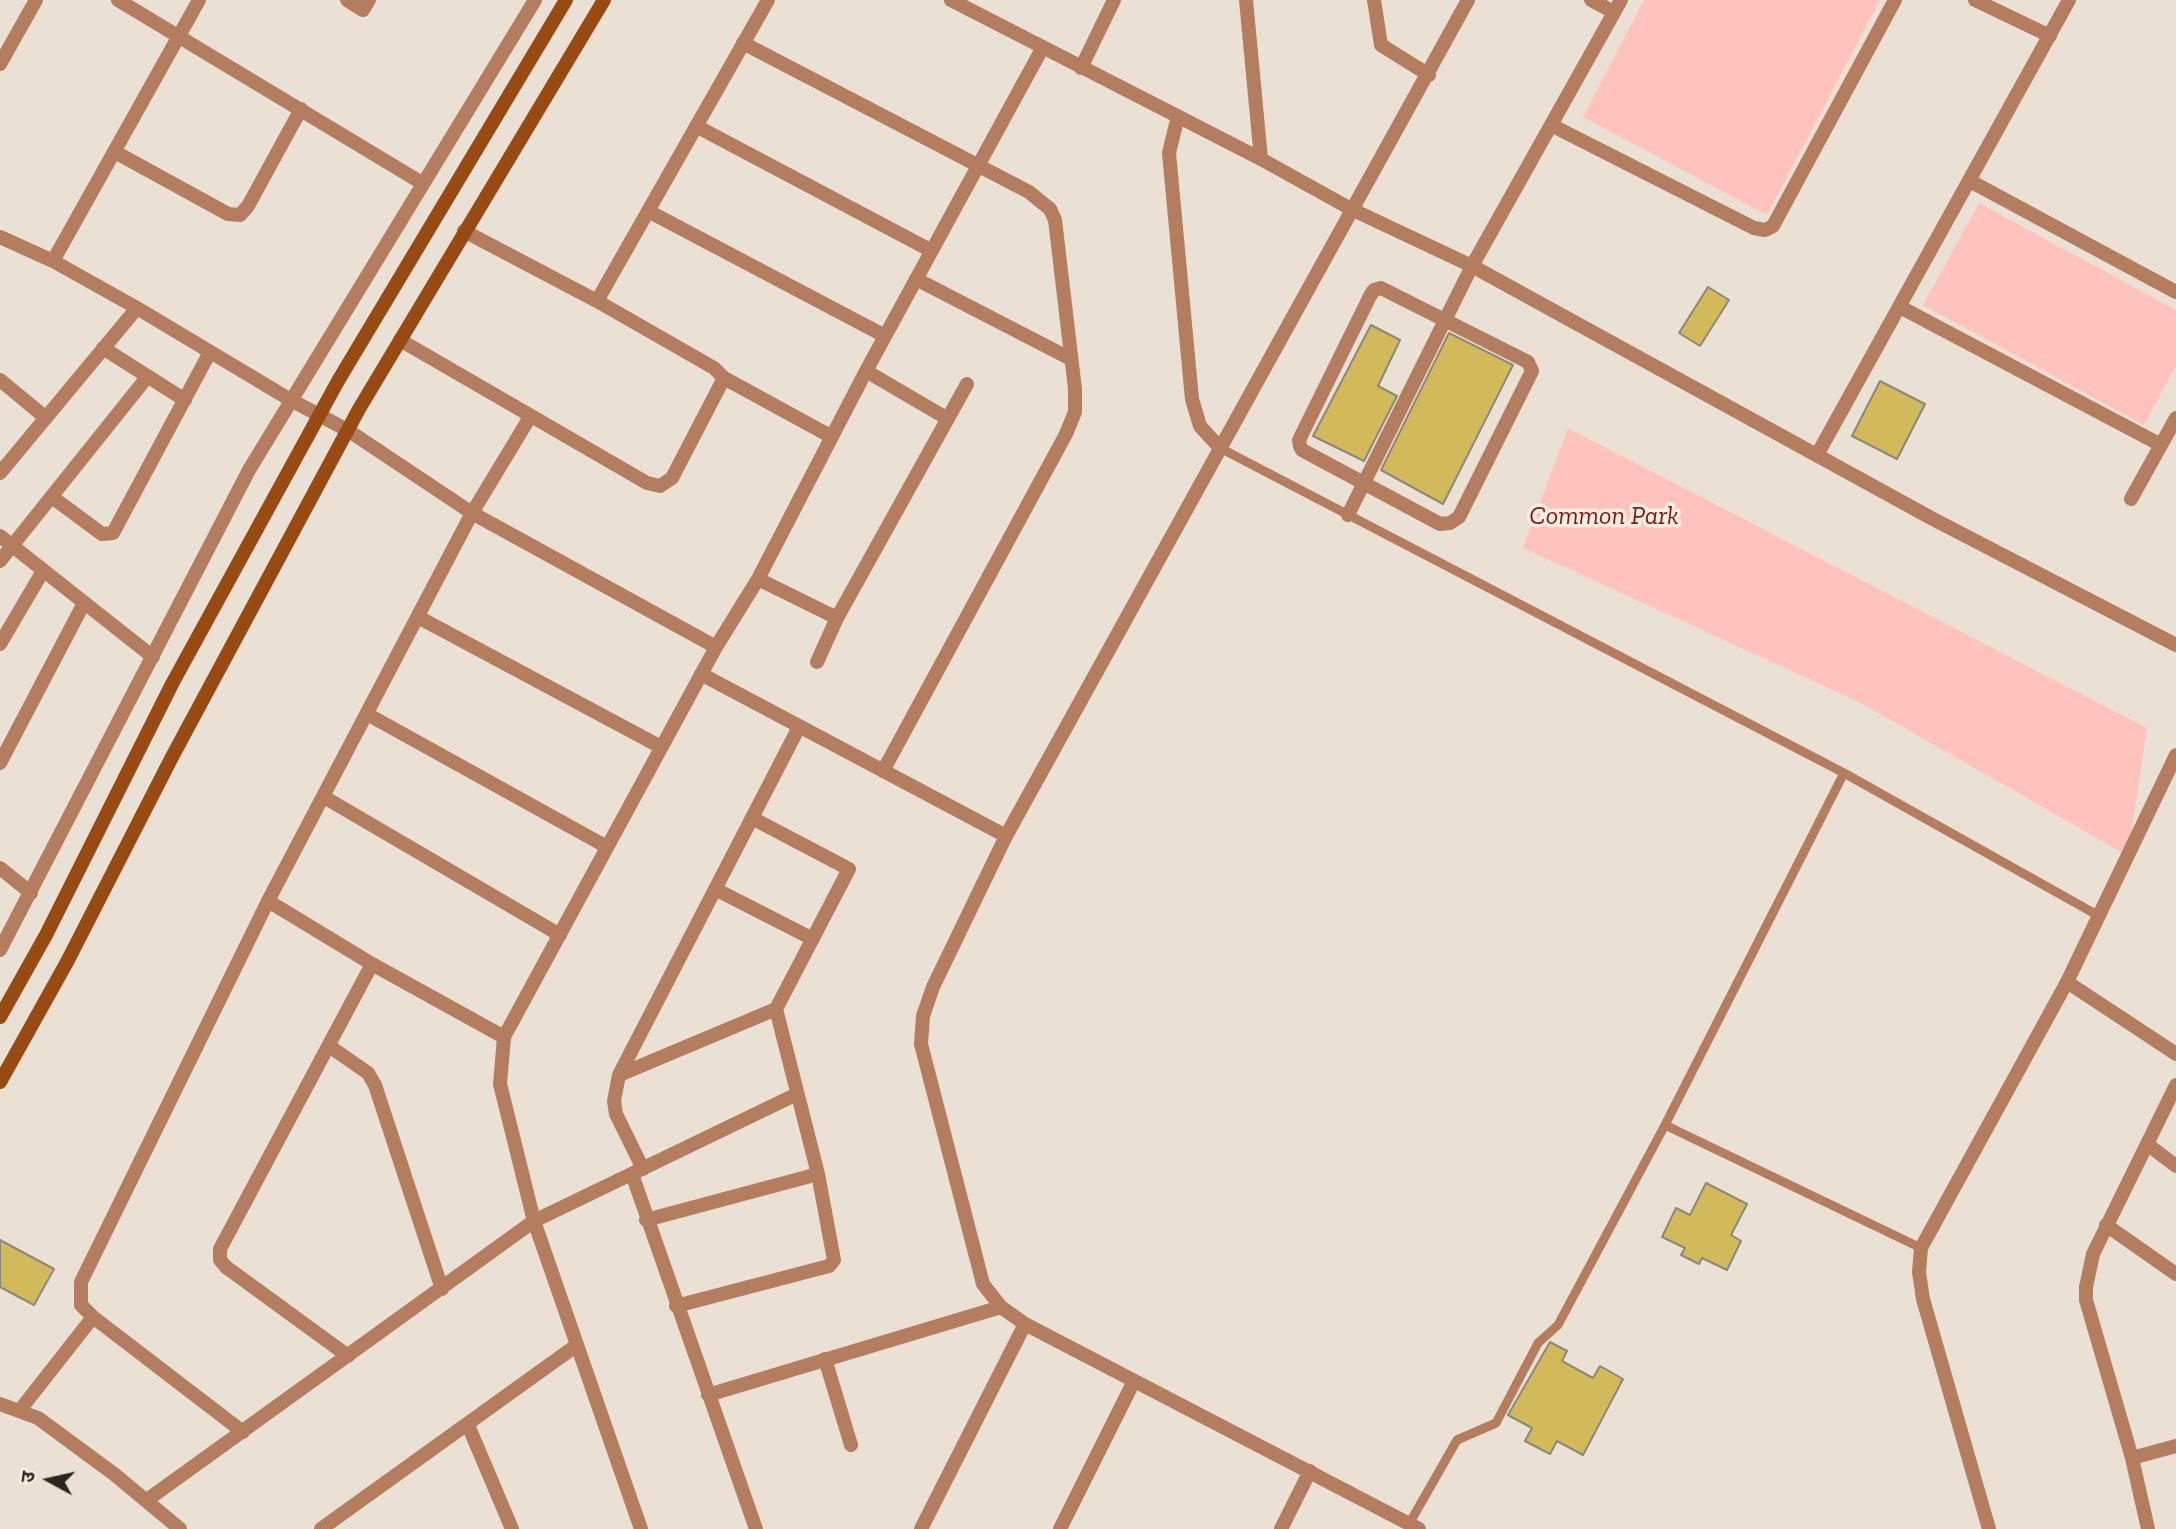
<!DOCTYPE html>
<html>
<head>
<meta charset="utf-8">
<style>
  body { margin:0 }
  #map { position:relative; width:2176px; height:1529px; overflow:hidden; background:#eae0d4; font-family:"Zilla Slab","Noto Sans Devanagari",serif }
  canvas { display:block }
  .north { position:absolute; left:14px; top:1445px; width:70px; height:70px; -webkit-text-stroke:5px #f7ede1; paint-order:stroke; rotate:278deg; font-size:19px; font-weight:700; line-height:28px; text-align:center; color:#2a2622 }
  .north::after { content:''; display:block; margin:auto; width:24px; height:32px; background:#2a2622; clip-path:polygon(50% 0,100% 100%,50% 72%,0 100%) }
</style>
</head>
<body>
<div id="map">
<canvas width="2176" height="1529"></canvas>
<div class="north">उ</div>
</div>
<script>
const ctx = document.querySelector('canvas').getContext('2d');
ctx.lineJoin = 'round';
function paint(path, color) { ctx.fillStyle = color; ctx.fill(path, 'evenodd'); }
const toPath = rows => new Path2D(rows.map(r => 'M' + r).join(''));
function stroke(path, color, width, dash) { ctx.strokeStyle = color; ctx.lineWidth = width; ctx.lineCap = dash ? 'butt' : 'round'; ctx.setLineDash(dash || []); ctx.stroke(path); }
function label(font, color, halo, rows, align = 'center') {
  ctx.font = font + ' "Zilla Slab",serif'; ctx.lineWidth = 7; ctx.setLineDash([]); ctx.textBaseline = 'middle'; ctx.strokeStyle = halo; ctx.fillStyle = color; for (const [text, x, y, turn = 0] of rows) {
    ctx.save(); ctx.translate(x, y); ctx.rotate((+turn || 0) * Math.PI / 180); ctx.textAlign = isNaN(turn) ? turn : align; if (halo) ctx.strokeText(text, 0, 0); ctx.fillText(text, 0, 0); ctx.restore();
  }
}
paint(toPath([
  [1644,0,1880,0,1767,215,1583,117],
  [1979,203,2176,310,2176,366,2144,425,1923,305],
  [1568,428,2147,728,2128,856,1859,702,1523,548]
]), '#ffc3bb');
const building = toPath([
  [1708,287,1729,300,1700,346,1679,333,1708,287],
  [1371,325,1400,340,1378,386,1397,396,1364,461,1313,436,1371,325],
  [1449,333,1513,365,1443,504,1381,470,1449,333],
  [1880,381,1925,404,1897,459,1852,436,1880,381],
  [1706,1183,1747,1204,1731,1235,1741,1241,1727,1270,1702,1258,1699,1264,1681,1255,1685,1248,1662,1237,1676,1208,1690,1215,1706,1183],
  [0,1240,54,1269,34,1305,0,1287,0,1240],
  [1550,1342,1567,1351,1562,1361,1593,1378,1600,1366,1623,1379,1583,1455,1557,1441,1550,1454,1525,1441,1532,1428,1508,1415,1550,1342]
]);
paint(building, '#d2ba5a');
stroke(building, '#8c897c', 2);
stroke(toPath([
  [1220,448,1844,773],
  [1921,1248,1665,1125,1844,773,2099,916],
  [1409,1524,1457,1440,1496,1423,1538,1343,1558,1325,1665,1125]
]), '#b47d5f', 9);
stroke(toPath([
  [118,0,422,183],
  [347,0,363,10,369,0],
  [951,0,1261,159,1351,209,1472,266,1933,519,2176,645],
  [1246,0,1261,159],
  [1374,0,1381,45,1429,75],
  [1591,0,1614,12],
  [1975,0,2050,36],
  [743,43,1029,192,1050,209,1055,220,1075,389,1075,412,1066,434,883,771],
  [0,64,36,0],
  [1081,68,1114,0],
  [1178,116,1169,153,1192,399,1200,426,1220,448],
  [1551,125,1754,228,1765,230,1773,226,1895,0],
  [696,126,932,251],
  [115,152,228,214,240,215,248,206,301,109],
  [1970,181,2176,292],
  [648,211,885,336],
  [464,231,597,301,714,368,724,378,832,437],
  [0,237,53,261,137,308,289,399,349,431,472,513,716,647],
  [53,261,199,0],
  [916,279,1071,359],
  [1381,288,1528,362,1532,371,1459,517,1450,523,1440,524,1302,450,1300,446,1299,440,1370,296,1374,290,1381,288],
  [597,301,768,0],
  [1900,307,2161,445],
  [400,340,647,483,660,486,672,478,724,378],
  [103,348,185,400],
  [866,371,948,419],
  [0,380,46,418],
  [1817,455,2069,0],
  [0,473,137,308],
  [52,497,102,534,113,533,210,352],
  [2131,499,2176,418],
  [1348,515,1472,266,1621,0],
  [0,536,153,657],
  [0,561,148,376],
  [758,579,837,618],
  [418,617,661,747],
  [0,644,43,571],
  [817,662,837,618,967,384],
  [701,674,1006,836],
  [367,714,607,847],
  [0,763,84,603],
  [324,797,560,935],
  [752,818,849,869,776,1009,619,1075,799,727],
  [0,868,31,893],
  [715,889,811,938],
  [268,901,372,964,504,1037],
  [0,950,249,470,535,0],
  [2067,982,2176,1054],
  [329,1046,368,1073,375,1085,442,1289],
  [619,1075,614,1101,616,1114,643,1169],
  [2147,1144,2176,1166],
  [632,1174,756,1529],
  [646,1220,818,1174],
  [2106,1225,2176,1274],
  [676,1306,829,1266,834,1260,818,1174,776,1009],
  [348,1356,226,1267,220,1260,220,1249,372,964],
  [825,1359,851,1445],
  [708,1395,1001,1307],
  [0,1404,38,1418,114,1474,180,1529],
  [20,1410,93,1317],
  [468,1425,512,1529],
  [243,1432,93,1317,81,1305,81,1282,268,901,472,513,530,417],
  [2132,1458,2086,1300,2086,1287,2093,1254,2176,1085],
  [147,1500,534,1221,797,1094],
  [321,1529,577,1345],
  [641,1529,534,1221,500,1084,504,1037,716,647,758,579,866,371,1043,47],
  [921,1529,1025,1324],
  [1060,1529,1134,1381],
  [1281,1529,1310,1471],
  [1419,1529,1025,1324,1001,1307,983,1284,921,1044,923,1016,933,987,1006,836,1468,0],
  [1989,1529,1923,1299,1919,1272,1921,1248,2067,982,2176,755],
  [2148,1529,2132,1458,2176,1446]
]), '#b47d5f', 14);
stroke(toPath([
  [0,1017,46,935,172,684,338,381,566,0],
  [0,1082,67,962,172,757,359,409,604,0]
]), '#984a13', 14);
label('italic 26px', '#871414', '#f7ede1', [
  ["Common Park",1604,517]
]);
</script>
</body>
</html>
